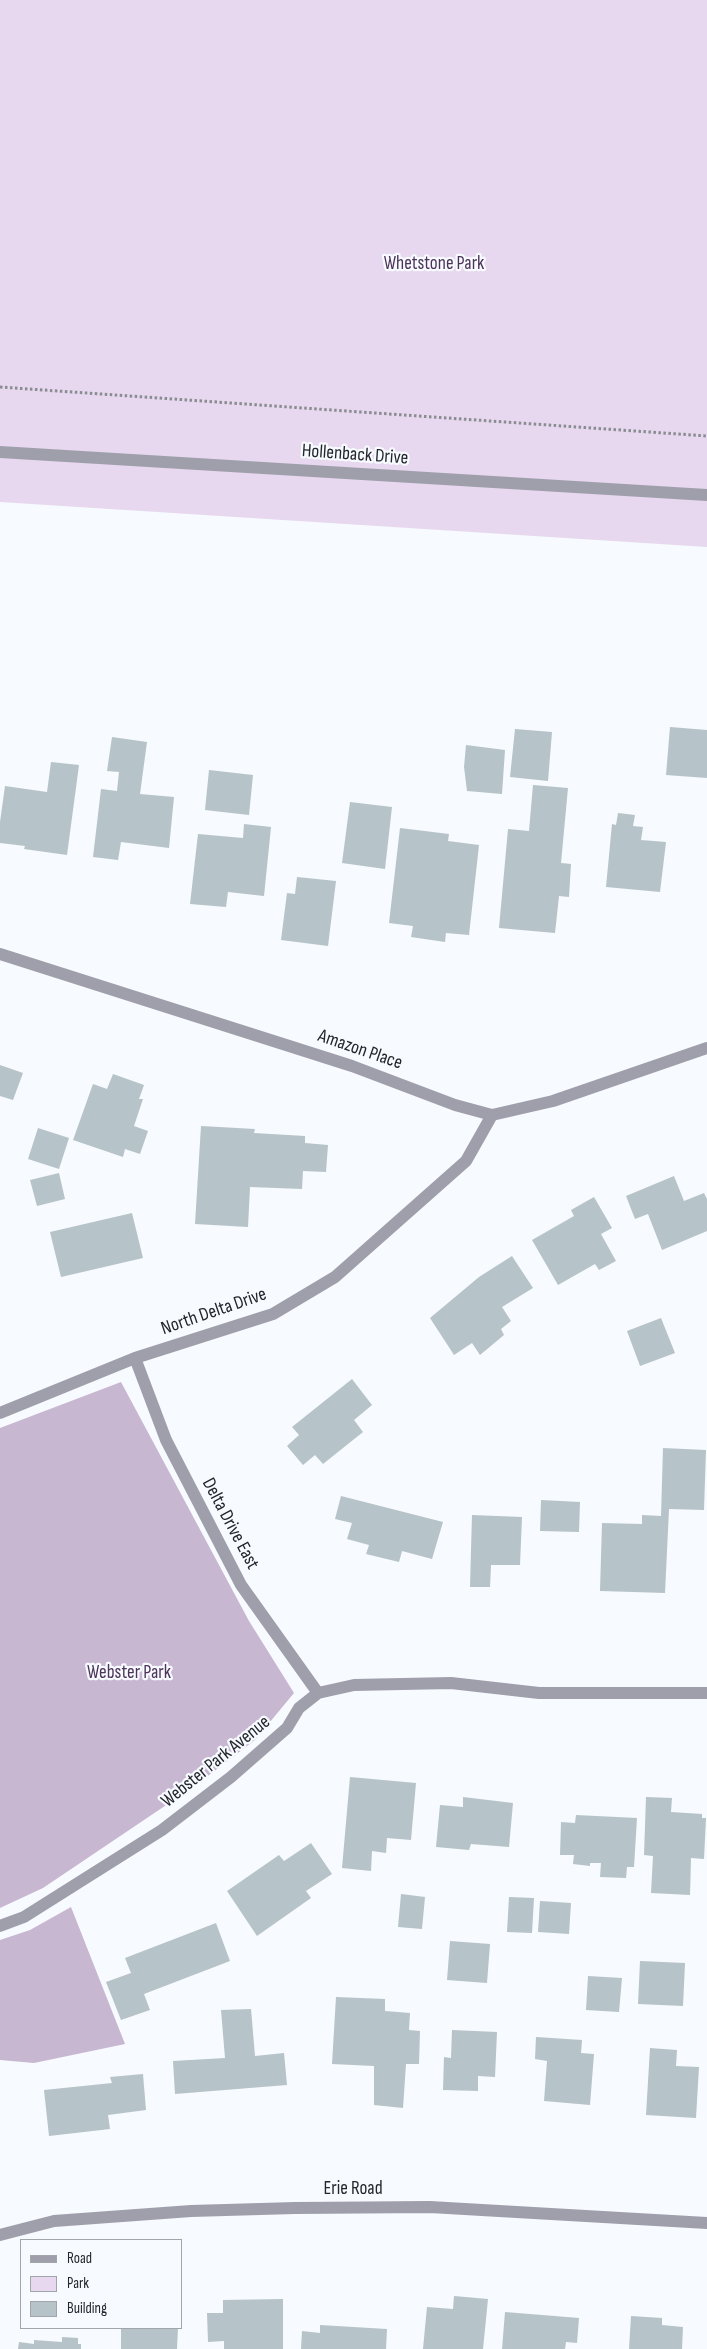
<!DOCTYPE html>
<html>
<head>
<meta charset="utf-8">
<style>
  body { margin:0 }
  #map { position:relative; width:707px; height:2349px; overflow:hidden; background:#f7fafe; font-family:"Sofia Sans Condensed",sans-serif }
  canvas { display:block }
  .legend { position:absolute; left:20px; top:2239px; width:162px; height:90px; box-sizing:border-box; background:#f7fafe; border:1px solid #a2a5a9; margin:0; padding:6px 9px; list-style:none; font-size:15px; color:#23262a }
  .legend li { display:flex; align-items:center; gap:10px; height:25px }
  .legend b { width:25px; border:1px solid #a2a5a9 }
</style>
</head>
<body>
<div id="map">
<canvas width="707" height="2349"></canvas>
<ul class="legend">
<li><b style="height:6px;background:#9f9fac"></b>Road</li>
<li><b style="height:14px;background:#e7d8ef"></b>Park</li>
<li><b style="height:14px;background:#b6c3c9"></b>Building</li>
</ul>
</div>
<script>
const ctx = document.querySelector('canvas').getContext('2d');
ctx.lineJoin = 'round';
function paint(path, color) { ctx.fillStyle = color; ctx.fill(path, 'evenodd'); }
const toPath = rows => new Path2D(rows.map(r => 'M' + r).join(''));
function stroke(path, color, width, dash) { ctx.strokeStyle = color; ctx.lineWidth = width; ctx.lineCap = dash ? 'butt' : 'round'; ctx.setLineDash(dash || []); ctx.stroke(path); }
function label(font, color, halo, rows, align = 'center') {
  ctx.font = font + ' "Sofia Sans Condensed",sans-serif'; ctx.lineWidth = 4.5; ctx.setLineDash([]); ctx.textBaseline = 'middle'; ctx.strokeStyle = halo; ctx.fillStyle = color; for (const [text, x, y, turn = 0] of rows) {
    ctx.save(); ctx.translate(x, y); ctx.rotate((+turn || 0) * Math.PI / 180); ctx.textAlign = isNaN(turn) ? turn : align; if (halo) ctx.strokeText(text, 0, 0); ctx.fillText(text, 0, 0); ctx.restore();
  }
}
paint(toPath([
  [0,0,707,0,707,547,0,502]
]), '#e7d8ef');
paint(toPath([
  [121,1382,249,1621,294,1693,255,1740,196,1785,43,1888,0,1908,0,1428],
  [71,1907,125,2044,34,2063,0,2060,0,1940,30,1930]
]), '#c8b7d1');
paint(toPath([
  [670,727,707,730,707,778,666,775],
  [515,729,552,732,548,781,510,777],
  [112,737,147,742,140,794,174,797,169,848,121,842,118,860,93,857,101,789,117,791,119,772,107,771],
  [466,745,505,750,502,794,467,791,464,767],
  [51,762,79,765,67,855,24,849,25,846,0,843,0,822,5,786,47,792],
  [209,770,253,775,249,815,205,810],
  [533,785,568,788,561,863,571,864,569,897,559,896,555,933,499,928,508,829,529,831],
  [350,802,392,807,385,869,342,863],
  [618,813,635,815,633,826,643,827,641,840,666,842,660,892,606,887,612,824,616,825],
  [244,824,271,827,264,896,228,892,226,907,190,904,198,834,243,838],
  [400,828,449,834,448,841,479,845,469,935,446,933,445,942,411,937,413,926,389,923],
  [297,877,336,881,328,946,281,940,287,893,295,894],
  [0,1065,23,1073,13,1100,0,1096],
  [113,1074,144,1085,139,1099,143,1099,134,1126,148,1131,140,1154,125,1149,123,1157,73,1140,93,1084,107,1089],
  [201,1126,255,1129,254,1133,305,1136,305,1143,328,1145,326,1172,303,1171,302,1189,250,1187,248,1227,195,1224],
  [38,1128,69,1138,59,1169,28,1159],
  [59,1173,65,1199,37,1206,30,1180],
  [674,1176,684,1201,704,1193,707,1199,707,1231,662,1250,648,1214,635,1219,626,1196],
  [594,1197,612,1228,601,1234,616,1261,599,1270,595,1264,558,1285,532,1240,574,1216,571,1210],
  [132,1213,143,1258,61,1277,50,1232],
  [512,1256,533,1288,502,1307,511,1321,501,1329,504,1335,480,1355,472,1343,454,1355,430,1318,479,1277],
  [661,1318,675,1353,640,1366,627,1331],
  [352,1379,372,1405,354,1420,363,1432,323,1464,315,1455,303,1465,287,1446,299,1435,292,1427],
  [663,1448,706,1450,704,1510,669,1509,665,1593,600,1591,602,1523,642,1524,642,1515,661,1516],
  [341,1496,443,1522,432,1559,402,1551,399,1562,366,1554,369,1545,347,1539,352,1523,335,1519],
  [541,1500,580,1502,579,1532,540,1531],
  [472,1515,522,1517,520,1565,491,1565,490,1587,470,1587],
  [350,1777,416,1783,411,1840,387,1838,386,1853,372,1851,371,1871,342,1868],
  [463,1797,513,1803,509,1847,471,1844,469,1850,436,1847,440,1805,463,1807],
  [646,1797,672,1798,671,1812,702,1814,702,1818,706,1818,704,1859,691,1858,690,1895,651,1893,653,1856,644,1855],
  [576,1815,637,1818,634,1867,627,1867,626,1878,600,1877,601,1863,590,1863,590,1866,573,1864,574,1855,560,1855,561,1822,575,1823],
  [311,1843,332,1874,306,1891,311,1898,257,1936,227,1891,279,1855,284,1861],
  [401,1894,425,1897,422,1929,398,1927],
  [509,1897,534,1898,532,1933,507,1932],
  [540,1901,571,1903,569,1934,538,1932],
  [216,1923,230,1961,144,1994,150,2010,121,2020,106,1982,131,1973,125,1958],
  [450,1941,490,1944,487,1983,447,1980],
  [640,1961,685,1963,683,2006,638,2004],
  [588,1976,622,1978,619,2012,586,2010],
  [336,1997,385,1999,385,2011,410,2013,409,2030,420,2031,419,2064,406,2064,403,2108,374,2105,374,2066,332,2064],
  [251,2009,255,2056,284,2053,287,2085,175,2094,173,2061,225,2058,221,2010],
  [452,2030,497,2032,495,2077,478,2076,478,2091,443,2090,444,2057,451,2058],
  [536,2037,582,2040,581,2053,594,2054,590,2105,544,2101,547,2061,535,2059],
  [650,2048,677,2050,676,2066,699,2067,696,2118,646,2115],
  [143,2074,146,2110,108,2115,110,2129,49,2136,44,2090,112,2083,110,2077],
  [454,2296,488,2299,483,2349,423,2349,427,2307,453,2309],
  [283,2299,283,2349,224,2349,224,2341,208,2342,207,2313,223,2313,223,2300],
  [505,2312,579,2318,577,2343,566,2342,565,2349,502,2349],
  [631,2316,662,2318,662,2325,683,2327,682,2349,629,2349],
  [320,2325,387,2329,386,2349,301,2349,302,2331,320,2333],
  [121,2328,178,2328,177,2349,121,2349],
  [62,2337,78,2338,78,2344,81,2344,81,2349,18,2349,19,2342,34,2344,34,2340,62,2342]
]), '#b6c3c9');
stroke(toPath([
  [0,387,707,436]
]), '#898c90', 3, [2.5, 2.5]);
stroke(toPath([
  [0,452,707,495],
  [0,954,352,1066,455,1105,492,1115,553,1101,707,1048],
  [135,1358,166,1440,241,1585,318,1693],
  [0,1413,135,1358,273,1314,335,1277,466,1161,492,1115],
  [0,1926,24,1917,162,1830,231,1777,287,1728,299,1708,318,1693,354,1685,451,1683,539,1693,707,1693],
  [0,2235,54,2221,191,2211,295,2208,430,2207,707,2223]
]), '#9f9fac', 12);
label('19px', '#4c3358', '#f7fafe', [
  ["Whetstone Park",434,264],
  ["Webster Park",129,1673]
]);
label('19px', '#23262a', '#f7fafe', [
  ["Hollenback Drive",355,455,4],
  ["Amazon Place",360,1050,19],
  ["North Delta Drive",214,1312,-19],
  ["Delta Drive East",230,1524,62],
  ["Webster Park Avenue",216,1762,-39],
  ["Erie Road",353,2189]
]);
</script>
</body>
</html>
